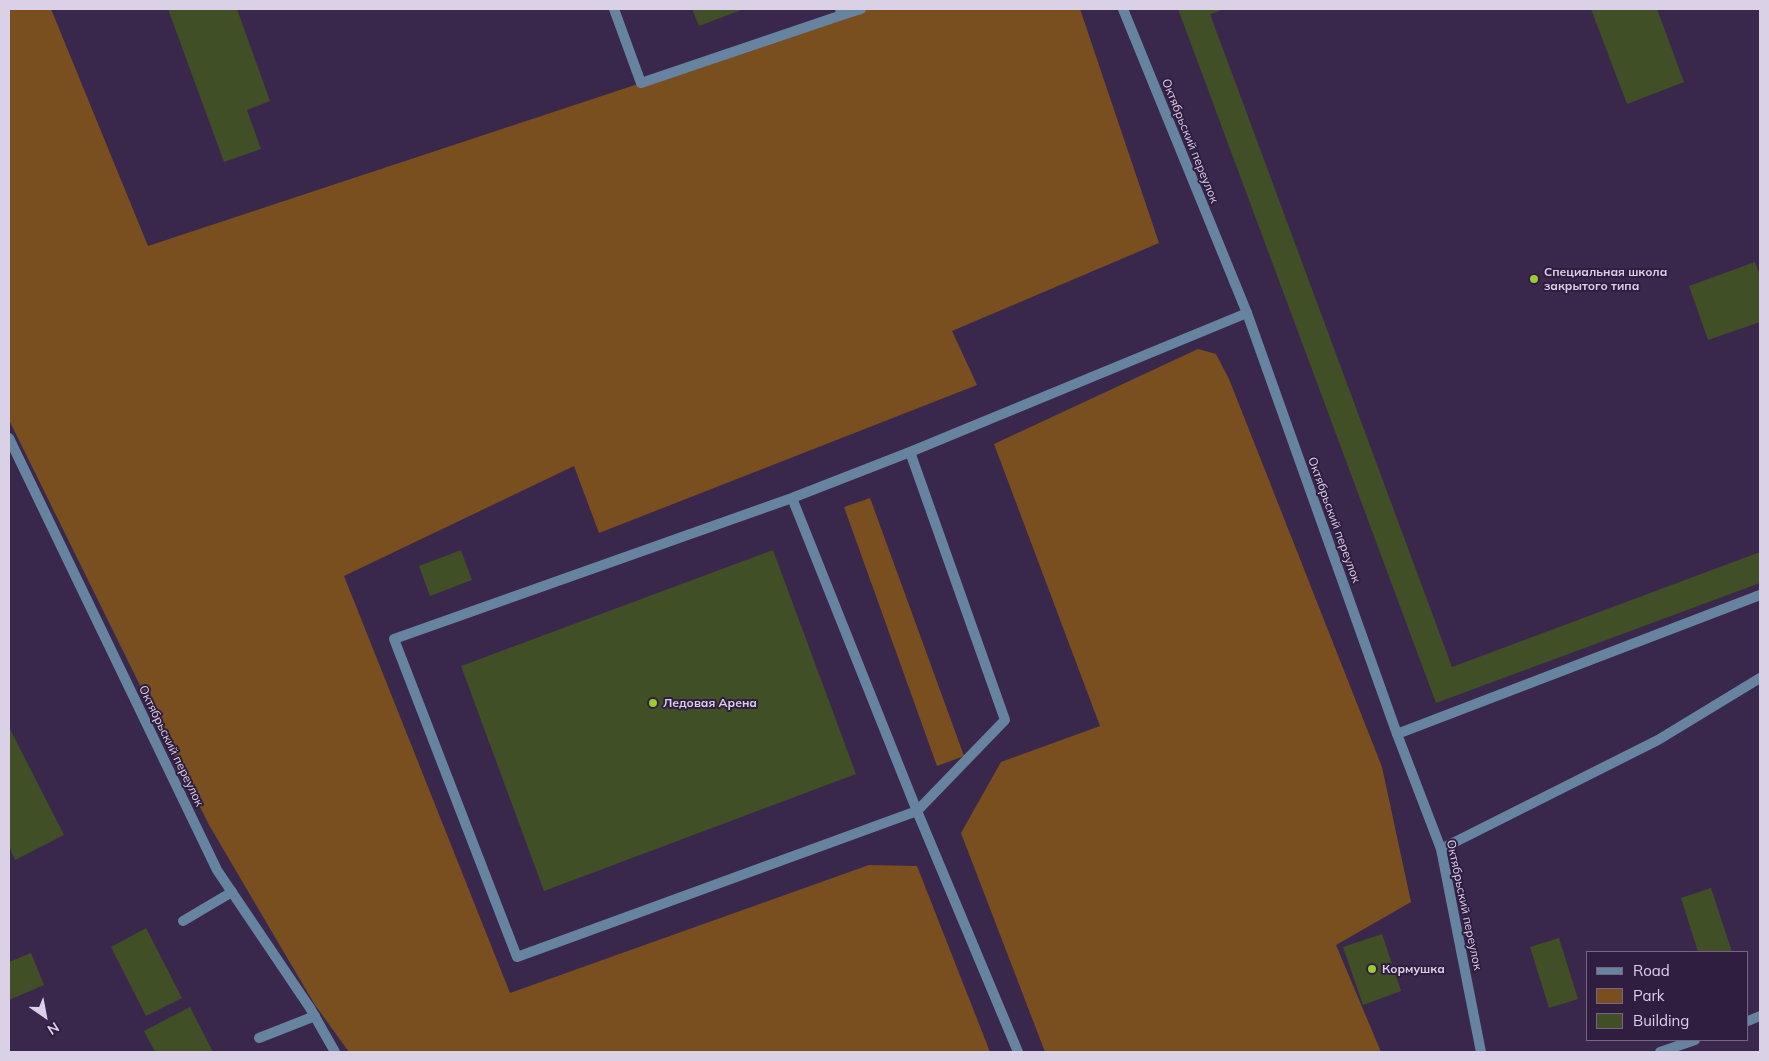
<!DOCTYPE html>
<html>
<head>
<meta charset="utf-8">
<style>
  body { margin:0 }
  #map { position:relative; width:1769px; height:1061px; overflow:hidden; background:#3a284c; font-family:Mulish,sans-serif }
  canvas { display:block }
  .frame { position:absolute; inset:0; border:10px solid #dbd1e7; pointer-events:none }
  .legend { position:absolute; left:1586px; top:951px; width:162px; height:90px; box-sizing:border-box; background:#301e41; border:1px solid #746683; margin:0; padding:6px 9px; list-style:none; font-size:15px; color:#dbd1e7 }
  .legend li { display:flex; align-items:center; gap:10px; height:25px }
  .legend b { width:25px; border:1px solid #746683 }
  .north { position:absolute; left:20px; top:991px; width:50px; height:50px; -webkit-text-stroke:4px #301e41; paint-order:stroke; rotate:147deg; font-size:14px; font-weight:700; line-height:20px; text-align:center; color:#dbd1e7 }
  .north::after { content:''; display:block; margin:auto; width:18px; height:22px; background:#dbd1e7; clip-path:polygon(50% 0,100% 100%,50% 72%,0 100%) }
</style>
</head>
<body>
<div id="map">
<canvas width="1769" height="1061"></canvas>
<div class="frame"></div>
<ul class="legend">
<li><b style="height:6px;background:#6684a0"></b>Road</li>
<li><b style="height:14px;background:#794f1f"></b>Park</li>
<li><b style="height:14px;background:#404f26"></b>Building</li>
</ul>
<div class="north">N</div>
</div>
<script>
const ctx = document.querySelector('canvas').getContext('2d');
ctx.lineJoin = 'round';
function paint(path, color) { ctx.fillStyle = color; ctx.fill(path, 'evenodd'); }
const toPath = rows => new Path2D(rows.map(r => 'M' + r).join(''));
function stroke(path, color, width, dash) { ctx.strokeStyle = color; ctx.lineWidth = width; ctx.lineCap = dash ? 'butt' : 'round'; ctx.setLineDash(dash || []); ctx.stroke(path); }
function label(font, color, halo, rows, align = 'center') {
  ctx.font = font + ' Mulish,sans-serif'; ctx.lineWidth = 4; ctx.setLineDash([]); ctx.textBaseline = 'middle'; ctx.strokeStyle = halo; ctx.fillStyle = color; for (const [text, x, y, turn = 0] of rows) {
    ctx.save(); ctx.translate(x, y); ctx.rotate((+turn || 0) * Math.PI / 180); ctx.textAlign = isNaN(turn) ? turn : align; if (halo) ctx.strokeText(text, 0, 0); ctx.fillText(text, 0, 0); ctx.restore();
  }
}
paint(toPath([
  [9,9,51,9,148,246,865,9,1080,9,1159,243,952,331,977,385,599,533,574,466,344,576,510,993,869,865,917,866,990,1052,349,1052,315,1005,209,825,9,420],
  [1198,349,1216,354,1229,379,1382,767,1411,902,1336,945,1381,1052,1045,1052,961,833,1001,762,1100,726,994,444],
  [870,498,964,756,937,766,844,507]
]), '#794f1f');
paint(toPath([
  [168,9,237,9,270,101,247,110,261,149,224,162],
  [692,9,744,9,699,26],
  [1178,9,1225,9,1210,14,1452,667,1760,552,1760,583,1436,703],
  [1591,9,1657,9,1684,82,1627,104],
  [1755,262,1760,276,1760,322,1708,340,1689,286],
  [461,550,472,580,430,596,419,566],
  [773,550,856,774,544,891,461,666],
  [9,727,64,835,15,860,9,846],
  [1711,888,1732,952,1698,952,1681,898],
  [146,928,182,998,146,1016,111,947],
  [1382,934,1401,991,1363,1005,1343,947],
  [1559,938,1578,999,1549,1008,1530,947],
  [31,953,44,985,9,1000,9,962],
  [190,1007,213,1052,155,1052,144,1031]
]), '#404f26');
stroke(toPath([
  [614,9,641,83,842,15],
  [840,9,842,15,861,9],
  [792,498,394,639,517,957,917,811,1005,720,910,452],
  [1397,734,1760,595],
  [1441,849,1658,740,1760,678],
  [183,921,232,892],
  [259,1038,315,1016],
  [1018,1052,917,811,792,498,910,452,1247,313]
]), '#6684a0', 10);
stroke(toPath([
  [9,438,217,870,310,1008,335,1052]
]), '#6684a0', 10);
stroke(toPath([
  [1123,9,1247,313,1397,734,1441,849,1481,1052],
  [1748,1021,1760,1016],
  [1660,1052,1695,1040]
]), '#6684a0', 10);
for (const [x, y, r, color] of [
  [1534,279,5,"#9acb34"],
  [653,703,5,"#9acb34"],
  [1372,969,5,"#9acb34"]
]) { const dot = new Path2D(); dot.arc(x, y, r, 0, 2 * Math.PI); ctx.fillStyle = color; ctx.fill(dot); stroke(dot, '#301e41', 2); }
label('12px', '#dbd1e7', '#301e41', [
  ["Октябрьский переулок",1190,141,68],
  ["Октябрьский переулок",1334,520,70],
  ["Октябрьский переулок",171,746,64],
  ["Октябрьский переулок",1464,905,78]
]);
label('bold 12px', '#dbd1e7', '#301e41', [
  ["Специальная школа",1544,272],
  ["закрытого типа",1544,286],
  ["Ледовая Арена",663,703],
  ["Кормушка",1382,969]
], 'left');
</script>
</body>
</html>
